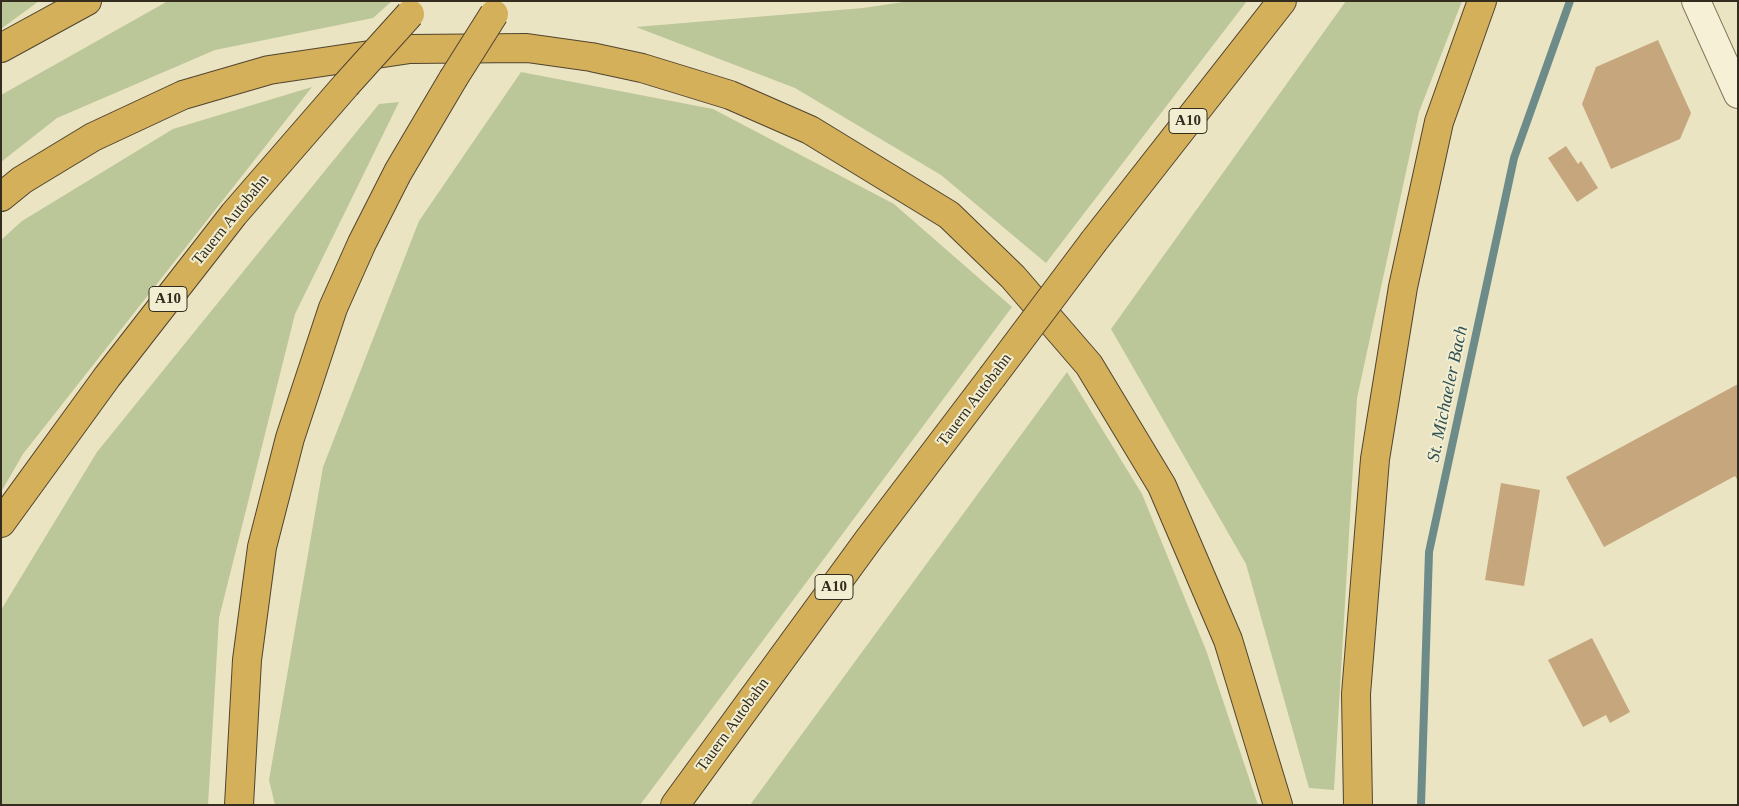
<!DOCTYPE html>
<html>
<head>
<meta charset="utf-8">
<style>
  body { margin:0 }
  #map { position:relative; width:1739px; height:806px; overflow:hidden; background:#eae4c3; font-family:Georgia,serif }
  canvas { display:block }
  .frame { position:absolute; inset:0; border:2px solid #342c1e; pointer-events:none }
</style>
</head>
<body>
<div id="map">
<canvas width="1739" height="806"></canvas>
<div class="frame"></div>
</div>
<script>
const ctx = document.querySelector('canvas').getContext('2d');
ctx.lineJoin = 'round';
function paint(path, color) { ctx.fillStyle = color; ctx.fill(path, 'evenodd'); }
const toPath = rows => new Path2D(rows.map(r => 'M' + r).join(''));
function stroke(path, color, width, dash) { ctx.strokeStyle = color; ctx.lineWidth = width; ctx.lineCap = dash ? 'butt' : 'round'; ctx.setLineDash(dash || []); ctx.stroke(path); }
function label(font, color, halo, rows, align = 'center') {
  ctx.font = font + ' Georgia,serif'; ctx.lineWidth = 4; ctx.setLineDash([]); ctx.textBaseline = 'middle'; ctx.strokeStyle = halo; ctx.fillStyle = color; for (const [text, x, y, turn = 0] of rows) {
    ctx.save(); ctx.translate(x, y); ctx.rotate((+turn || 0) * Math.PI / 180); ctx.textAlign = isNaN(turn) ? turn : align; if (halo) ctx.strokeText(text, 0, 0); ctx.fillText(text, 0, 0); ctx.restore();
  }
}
paint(toPath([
  [1,1,39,1,1,29],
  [168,1,392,1,373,18,215,50,57,118,1,162,1,95],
  [910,1,1247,1,1046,263,941,175,795,88,636,27,863,8],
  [1346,1,1462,1,1419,112,1357,398,1334,790,1309,788,1246,564,1111,329],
  [521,72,713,109,894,204,1012,307,640,805,275,805,269,780,323,467,419,221],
  [312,87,23,454,1,492,1,240,22,221,173,129],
  [399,102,295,314,219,618,208,805,1,805,1,610,97,452,379,104],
  [1067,372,1142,494,1206,650,1258,805,750,805]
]), '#bbc798');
stroke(toPath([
  [1421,805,1429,552,1514,158,1570,1]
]), '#6d8b88', 8);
paint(toPath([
  [1658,40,1691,113,1680,139,1611,169,1582,104,1596,67],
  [1566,146,1578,164,1581,161,1598,188,1577,202,1548,158],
  [1738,384,1738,481,1735,476,1604,547,1566,477],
  [1501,483,1540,490,1524,586,1485,580],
  [1592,638,1630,712,1610,723,1606,715,1583,727,1548,660]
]), '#c6a67c');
const minor = toPath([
  [1696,1,1738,94]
]);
const highway = toPath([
  [1,48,87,1],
  [1,197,22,180,93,137,183,95,269,70,410,49,527,48,591,57,642,68,730,95,810,130,949,215,1013,277,1089,365,1162,486,1228,640,1278,805],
  [1094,241,1282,1],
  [1,523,107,377,234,214,346,85],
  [239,805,247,660,262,547,290,438,333,308,362,243,398,172,453,79],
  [675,805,869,539,992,377],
  [1358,805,1356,694,1375,459,1403,287,1439,122,1482,1]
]);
stroke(minor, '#83765b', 30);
stroke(highway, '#51442f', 30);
stroke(minor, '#f6f1d6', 28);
stroke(highway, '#d4b05a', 28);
const highwayBridge = toPath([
  [453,79,494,14],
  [346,85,410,14],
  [992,377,1094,241]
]);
stroke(highwayBridge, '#51442f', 30, []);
stroke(highwayBridge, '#d4b05a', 28);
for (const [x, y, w] of [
  [1188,121,38],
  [168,299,38],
  [834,587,38]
]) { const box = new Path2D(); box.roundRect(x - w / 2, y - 12.5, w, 25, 4); ctx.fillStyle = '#f2eed2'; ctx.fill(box); stroke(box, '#342c1e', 1); }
label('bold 15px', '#342c1e', null, [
  ["A10",1188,121],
  ["A10",168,299],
  ["A10",834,587]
]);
label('16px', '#342c1e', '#f2eed2', [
  ["Tauern Autobahn",231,220,-51],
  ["Tauern Autobahn",975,400,-53],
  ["Tauern Autobahn",733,725,-54]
]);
label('italic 18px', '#2f5053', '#f2eed2', [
  ["St. Michaeler Bach",1448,394,-78]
]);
</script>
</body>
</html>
